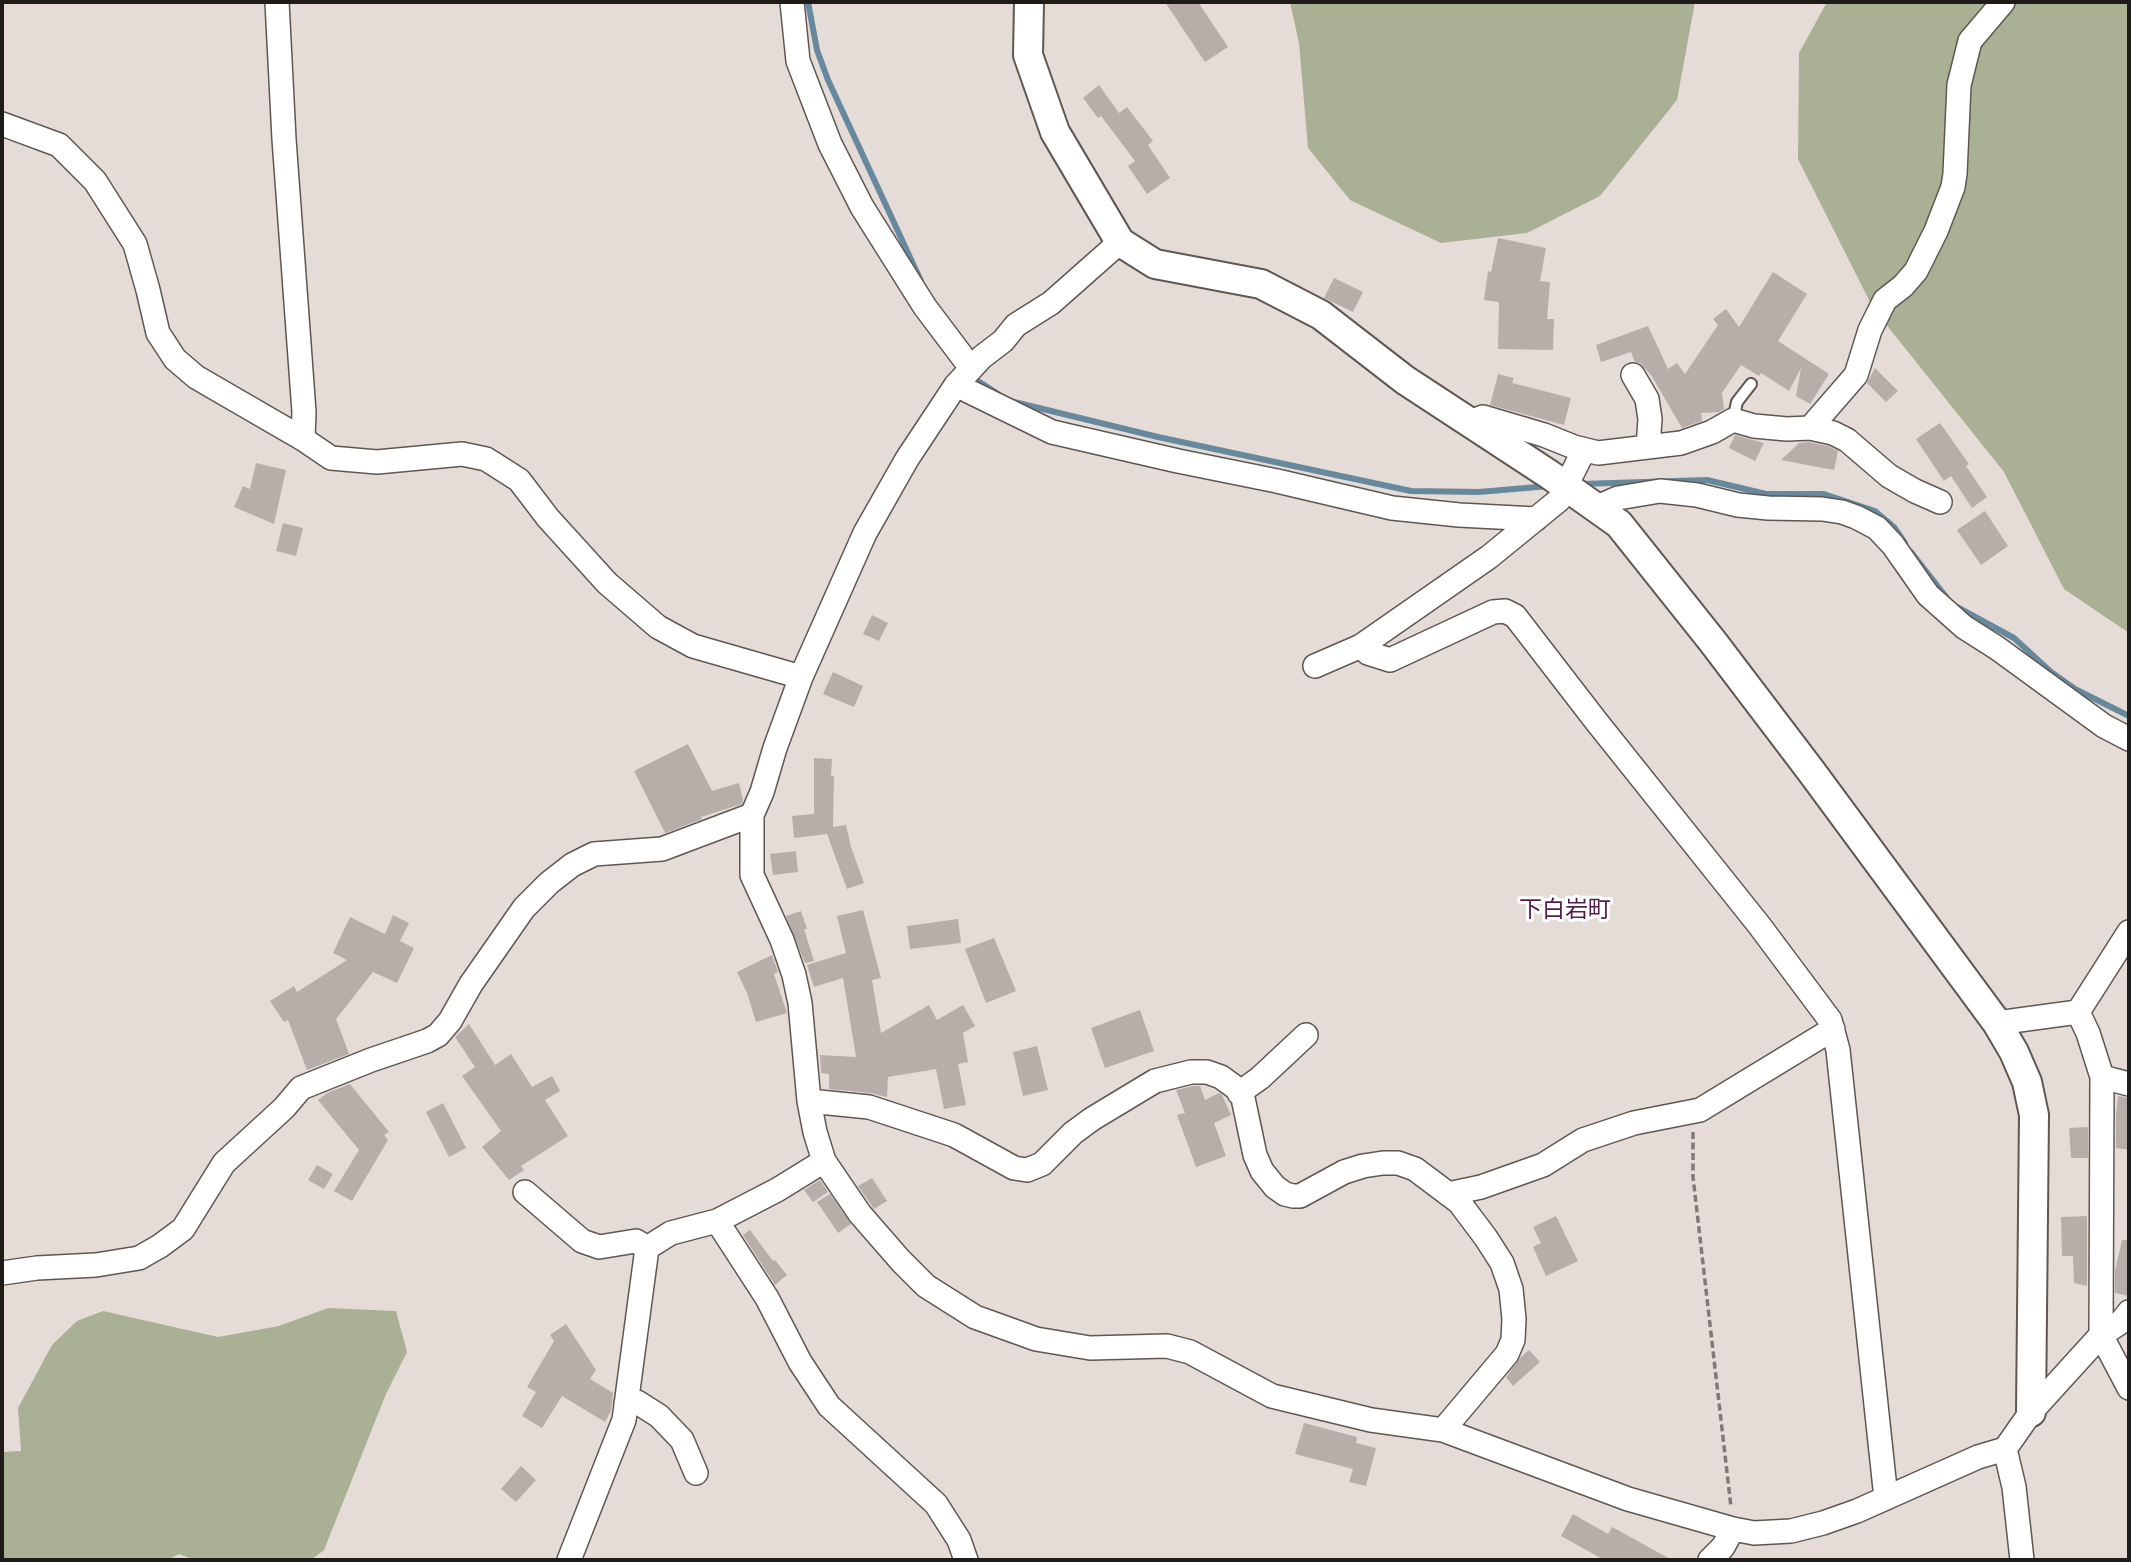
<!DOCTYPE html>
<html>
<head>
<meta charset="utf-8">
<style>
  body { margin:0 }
  #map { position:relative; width:2131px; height:1562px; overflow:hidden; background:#e6dcd7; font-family:"Varela Round",sans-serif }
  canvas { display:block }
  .frame { position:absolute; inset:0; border:4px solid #1e1b19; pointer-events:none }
</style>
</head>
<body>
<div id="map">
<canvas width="2131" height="1562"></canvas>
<div class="frame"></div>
</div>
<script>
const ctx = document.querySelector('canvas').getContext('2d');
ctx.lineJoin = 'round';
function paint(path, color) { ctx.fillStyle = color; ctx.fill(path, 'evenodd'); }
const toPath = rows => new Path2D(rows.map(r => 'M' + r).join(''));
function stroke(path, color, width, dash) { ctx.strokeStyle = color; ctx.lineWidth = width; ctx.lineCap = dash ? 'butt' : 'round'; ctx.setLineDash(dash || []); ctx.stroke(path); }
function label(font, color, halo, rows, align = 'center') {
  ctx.font = font + ' "Varela Round","Noto Sans JP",sans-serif'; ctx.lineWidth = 6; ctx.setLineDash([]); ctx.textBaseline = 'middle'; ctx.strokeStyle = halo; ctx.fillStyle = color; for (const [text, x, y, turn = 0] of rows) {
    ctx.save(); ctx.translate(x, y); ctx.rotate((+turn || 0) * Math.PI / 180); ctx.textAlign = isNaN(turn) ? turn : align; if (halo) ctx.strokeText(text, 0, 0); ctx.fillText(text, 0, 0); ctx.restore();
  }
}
paint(toPath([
  [1290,2,1695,2,1677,100,1600,196,1527,233,1441,243,1350,200,1308,148,1299,43],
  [1827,2,2129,2,2129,633,2064,589,2004,472,1873,308,1798,159,1799,53],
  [328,1308,396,1311,407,1352,386,1394,324,1550,311,1560,195,1560,179,1554,168,1560,2,1560,2,1452,21,1451,18,1408,52,1345,77,1321,103,1311,218,1337,279,1326]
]), '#aab093');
stroke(toPath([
  [808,2,817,50,828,80,921,281],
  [972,377,998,394],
  [1010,401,1158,437,1411,491,1479,492,1549,486],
  [1581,484,1707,480,1766,494,1824,494,1875,511,1894,527,1905,543],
  [1911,552,1947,598],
  [1955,606,2014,638,2051,672,2075,689,2129,716]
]), '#67899e', 6);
paint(toPath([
  [1165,2,1198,2,1228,47,1205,62],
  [1099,85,1119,113,1127,107,1153,141,1148,145,1170,178,1147,194,1128,166,1135,161,1101,116,1098,118,1083,98],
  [1498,238,1546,248,1540,281,1550,282,1547,319,1554,319,1553,350,1498,349,1499,302,1484,300,1488,271,1491,272],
  [1773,272,1807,294,1778,341,1829,374,1810,404,1796,396,1801,368,1789,391,1761,373,1759,376,1741,365,1722,393,1724,409,1719,412,1701,413,1702,421,1682,428,1651,375,1640,363,1635,362,1631,352,1601,362,1596,345,1648,326,1668,369,1677,363,1685,374,1718,325,1713,319,1726,309,1739,327],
  [1334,278,1363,292,1353,312,1324,298],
  [1875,368,1898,391,1886,402,1867,383],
  [1498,374,1514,378,1512,383,1571,398,1564,425,1490,405],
  [1940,423,1969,464,1966,466,1987,497,1972,508,1951,476,1944,481,1916,439],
  [1735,435,1764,443,1755,461,1729,448],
  [1809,442,1828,446,1838,451,1834,470,1781,460,1799,443],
  [256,463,286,470,274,524,234,507,243,486,250,489],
  [1985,511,2008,546,1981,565,1957,530],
  [283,523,303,528,296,556,276,551],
  [872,615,888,623,879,641,863,634],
  [833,672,863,686,854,707,823,694],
  [688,744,712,791,739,783,743,800,742,804,701,817,702,819,665,833,634,771],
  [814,758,832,759,831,776,834,776,833,827,846,825,851,847,864,883,847,889,827,834,794,838,792,816,814,814],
  [796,851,798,872,773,875,770,854],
  [863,910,881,978,872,980,881,1033,929,1005,937,1020,963,1005,975,1026,963,1033,968,1062,958,1064,966,1105,944,1109,936,1069,888,1077,887,1097,870,1093,829,1089,829,1074,821,1073,820,1055,856,1057,843,978,814,987,807,965,846,953,837,916],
  [801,911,807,929,804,929,814,961,805,963,786,916],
  [393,915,409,923,400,941,414,948,397,983,373,972,336,1019,349,1054,307,1070,288,1020,284,1022,270,1001,294,986,297,992,347,960,333,953,350,917,385,934],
  [958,919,961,943,910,949,907,926],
  [994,938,1016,991,986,1003,965,949],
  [772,955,778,972,774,974,787,1013,756,1022,747,993,737,972],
  [1140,1010,1154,1051,1105,1068,1091,1028],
  [469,1024,495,1065,511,1054,532,1087,552,1076,560,1091,545,1100,568,1136,521,1166,524,1170,509,1180,482,1147,501,1131,462,1076,475,1067,455,1037],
  [1037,1046,1048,1090,1023,1096,1013,1052],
  [350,1084,389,1132,384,1135,388,1140,352,1201,334,1191,359,1150,318,1100,327,1093],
  [1193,1086,1200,1086,1205,1100,1219,1093,1222,1095,1231,1115,1214,1123,1226,1156,1196,1167,1177,1115,1185,1113,1176,1090],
  [2118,1096,2129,1098,2129,1150,2116,1148,2116,1116],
  [443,1103,466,1148,449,1157,426,1112],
  [2088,1127,2088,1158,2071,1158,2069,1128],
  [317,1165,333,1174,324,1189,308,1180],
  [872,1178,887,1201,874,1209,858,1186],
  [820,1180,828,1192,813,1202,804,1190],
  [830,1194,851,1224,838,1233,817,1202],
  [1556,1216,1578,1261,1546,1276,1533,1247,1541,1243,1533,1227],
  [2087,1216,2087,1286,2074,1283,2073,1256,2062,1256,2061,1217],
  [750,1230,773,1261,775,1260,787,1275,775,1285,743,1235],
  [2122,1240,2129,1240,2129,1296,2115,1293,2115,1271],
  [566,1324,596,1370,590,1379,613,1393,611,1411,605,1422,562,1396,542,1428,522,1416,536,1392,527,1387,554,1341,550,1335],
  [1529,1350,1540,1362,1513,1386,1506,1377,1521,1357],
  [1304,1423,1357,1437,1356,1443,1376,1448,1366,1486,1349,1482,1353,1469,1295,1454],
  [521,1466,536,1480,516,1502,501,1489],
  [1573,1514,1608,1534,1612,1527,1672,1560,1604,1560,1561,1536]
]), '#b7aea9');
const service = toPath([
  [1733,420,1737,402,1751,384]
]);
const minor = toPath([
  [277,2,284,139,304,412,303,439],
  [792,2,798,61,830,144,862,207,925,307,971,368],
  [2,124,59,145,95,181,135,244,148,290,158,333,175,359,196,377,303,439,331,458,377,462,462,454,486,459,519,480,548,518,607,583,658,627,693,646,801,677],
  [1120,242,1051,303,1016,325,1003,341,982,357,956,385,907,459,865,533,801,677,775,748,762,792,752,815,752,875,782,940,794,975,800,1003,809,1101,815,1132,824,1161,860,1214,901,1261,926,1286,975,1317,1036,1339,1090,1348,1167,1346,1190,1352,1272,1396,1371,1420,1443,1430,1628,1499,1733,1529,1754,1533,1791,1531,1823,1523,1857,1511,1978,1457,2005,1449,2031,1412,2101,1335,2102,1077,2088,1033,2078,1012],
  [1633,375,1647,399,1650,419,1648,447],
  [956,385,1052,432,1178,461,1277,481,1392,508,1459,515,1536,519],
  [1470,422,1483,417,1544,435,1574,447,1598,453,1681,443,1712,432,1733,420,1754,426,1787,429,1810,428,1833,433,1847,440,1889,476,1915,491,1940,502],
  [1810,428,1856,375,1870,330,1885,300,1903,286,1916,271,1936,231,1953,187,1955,174,1959,85,1970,41,2003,2],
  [1595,508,1618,498,1660,491,1697,495,1738,505,1768,508,1822,509,1842,512,1856,517,1877,528,1893,545,1928,595,1964,627,1997,648,2104,726,2129,739],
  [1361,646,1368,653,1390,660,1493,612,1505,611,1515,616,1596,721,1759,925,1830,1020,1838,1050,1886,1498],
  [1315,666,1361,646,1489,557,1559,500,1584,450],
  [1997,1023,2078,1012,2129,932],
  [2102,1077,2129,1084],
  [1239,1093,1260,1078,1306,1035],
  [809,1101,869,1107,954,1135,1014,1168,1027,1170,1042,1164,1073,1133,1092,1119,1155,1081,1191,1072,1207,1072,1221,1077,1236,1088,1243,1098,1255,1155,1262,1171,1275,1187,1285,1194,1293,1196,1300,1196,1344,1172,1363,1166,1383,1163,1398,1163,1415,1169,1459,1202,1486,1238,1502,1263,1511,1289,1514,1319,1513,1340,1507,1354,1443,1430],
  [525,1192,582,1241,599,1247,636,1241,647,1248],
  [1448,1194,1481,1187,1543,1165,1583,1140,1634,1123,1700,1110,1833,1029],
  [717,1221,767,1298,800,1362,829,1406,936,1504,959,1540,966,1560],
  [2,1273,37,1268,96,1265,139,1258,160,1246,183,1229,224,1163,284,1108,301,1088,371,1060,427,1041,438,1035,450,1021,471,984,524,908,549,883,572,865,594,854,662,849,752,815],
  [2129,1312,2121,1322,2101,1335,2129,1388],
  [626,1403,637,1402,659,1416,682,1440,696,1473],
  [2005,1449,2014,1487,2022,1560],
  [569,1560,624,1420,647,1248,671,1233,717,1221,777,1190,824,1161],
  [1710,1560,1723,1547,1733,1529]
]);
const tertiary = toPath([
  [1029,2,1028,55,1055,132,1120,242,1155,264,1261,284,1321,315,1405,380,1550,475,1619,524,1713,642,1811,771,1997,1023,2014,1052,2027,1082,2034,1115,2031,1412]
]);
stroke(service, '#5f5752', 14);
stroke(minor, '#5f5752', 26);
stroke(tertiary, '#5f5752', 32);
stroke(toPath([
  [1693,1132,1693,1177,1731,1507]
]), '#807a76', 3.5, [7, 3.5]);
stroke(service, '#fff', 10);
stroke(minor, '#fff', 23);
stroke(tertiary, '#fff', 28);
label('23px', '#521d4a', '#fff', [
  ["下白岩町",1565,911]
]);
</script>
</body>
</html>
